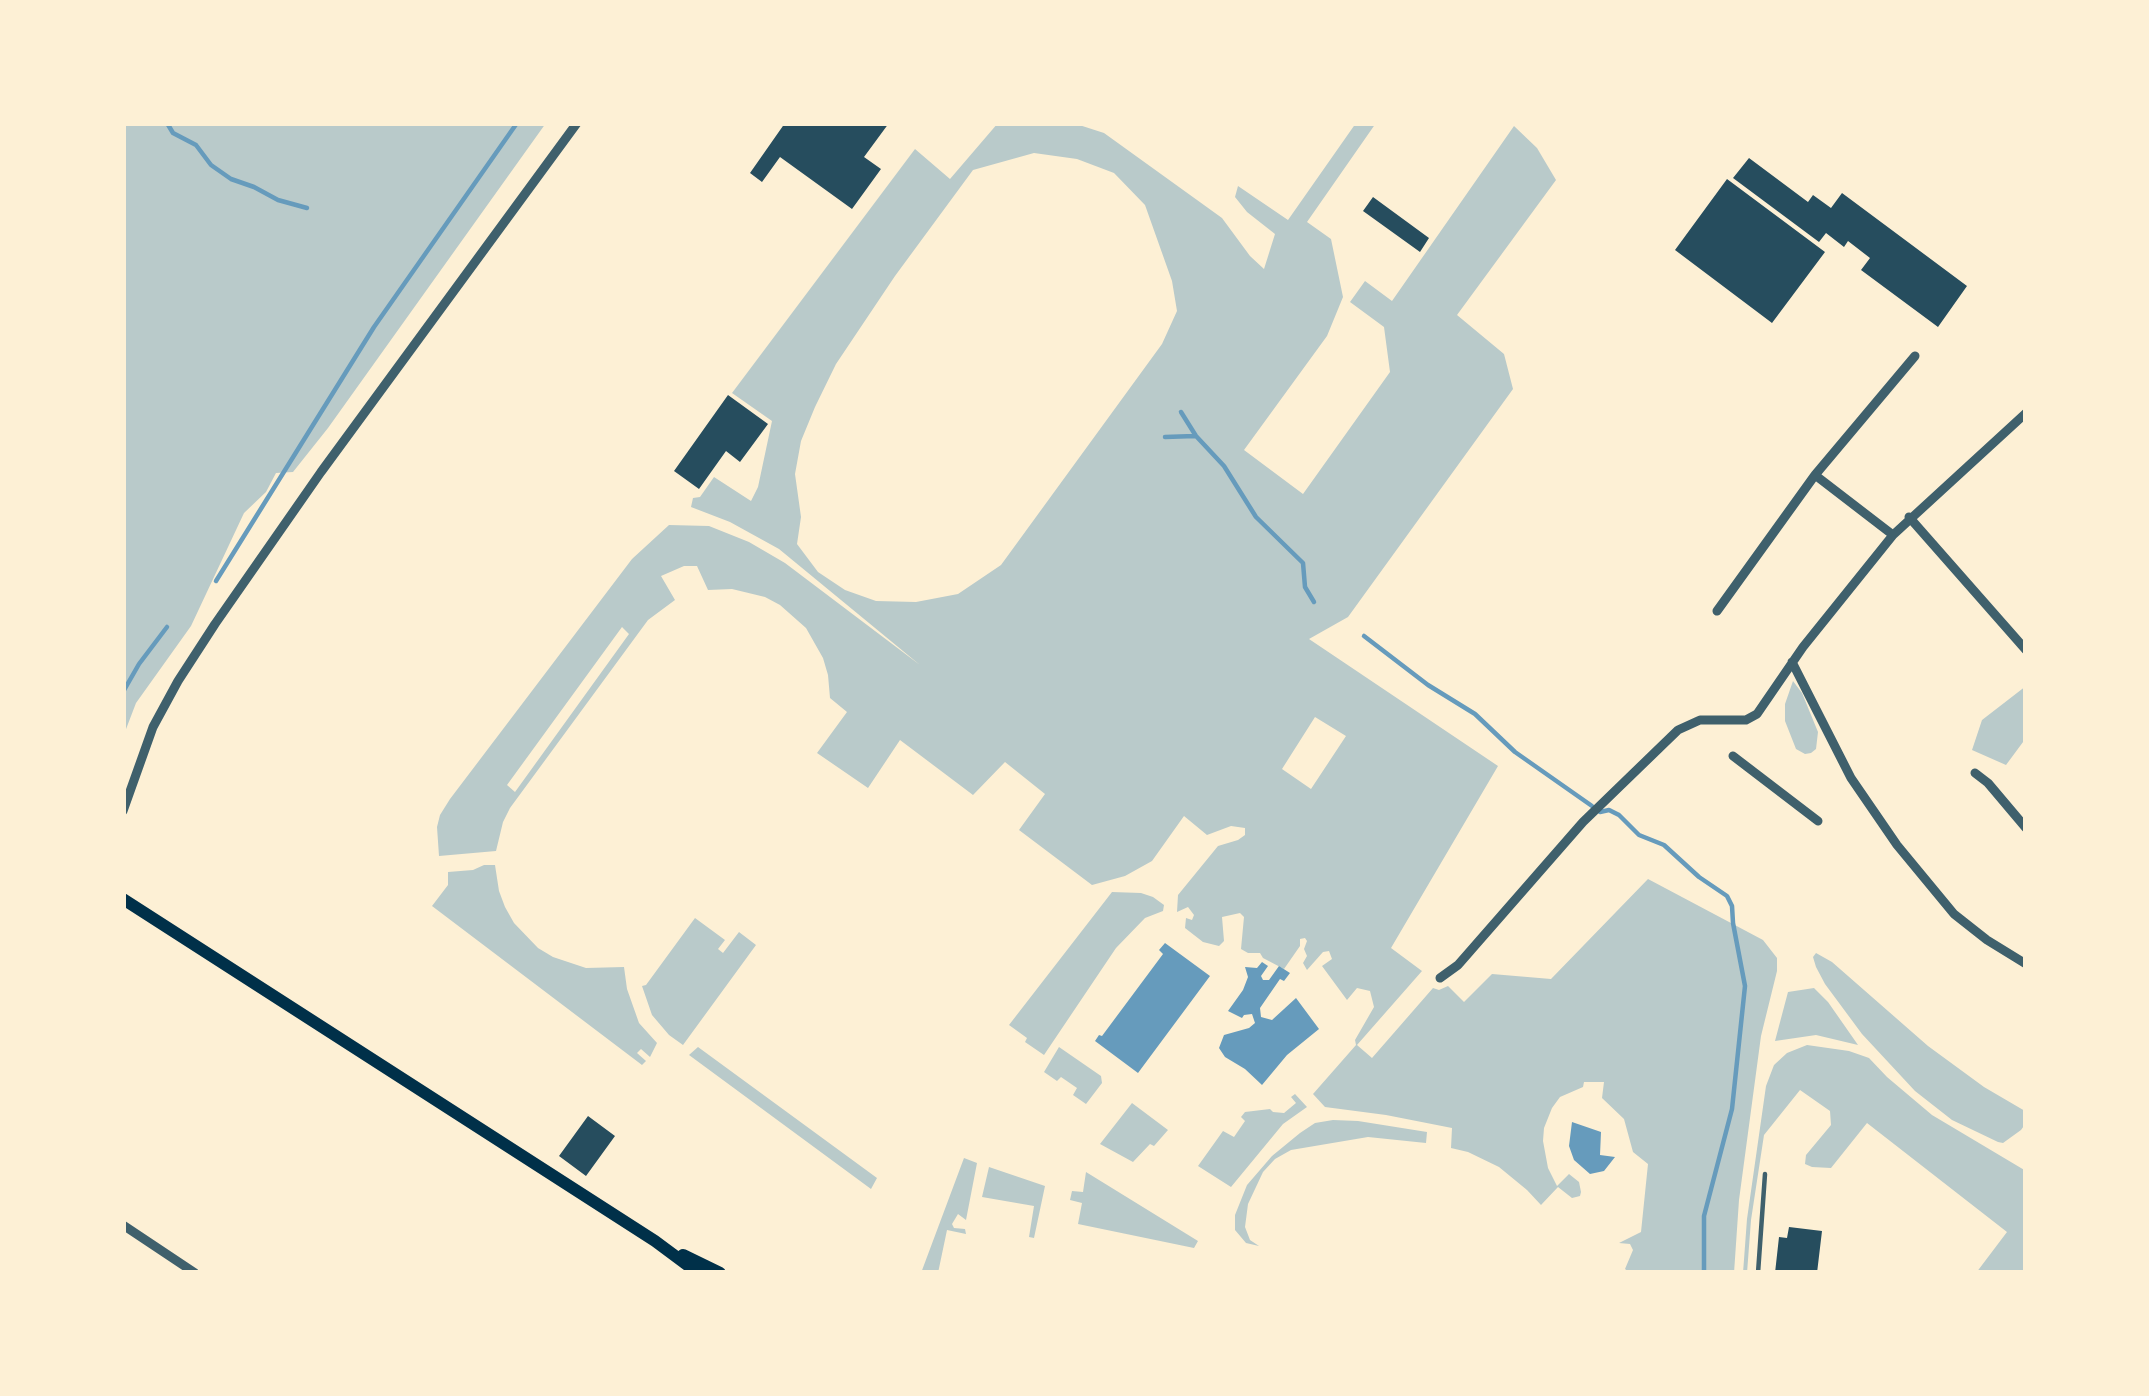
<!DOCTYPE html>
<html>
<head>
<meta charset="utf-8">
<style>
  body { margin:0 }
  #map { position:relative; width:2149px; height:1396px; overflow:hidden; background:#fdf0d5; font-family:Arial,sans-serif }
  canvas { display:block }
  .frame { position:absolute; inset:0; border:126px solid #fdf0d5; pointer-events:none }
</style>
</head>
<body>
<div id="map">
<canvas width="2149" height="1396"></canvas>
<div class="frame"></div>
</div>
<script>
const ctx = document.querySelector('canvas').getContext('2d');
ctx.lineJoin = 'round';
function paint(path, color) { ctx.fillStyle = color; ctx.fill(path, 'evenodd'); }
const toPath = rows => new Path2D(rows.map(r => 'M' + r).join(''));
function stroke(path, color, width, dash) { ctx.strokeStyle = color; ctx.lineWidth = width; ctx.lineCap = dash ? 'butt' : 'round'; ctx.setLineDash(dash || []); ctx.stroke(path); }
paint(toPath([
  [123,123,546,123,328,428,293,472,276,473,266,492,244,513,191,626,136,703,123,737],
  [998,123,1073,123,1104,133,1222,218,1250,256,1264,269,1275,234,1247,212,1235,197,1238,186,1288,220,1356,123,1376,123,1307,222,1331,239,1343,297,1327,336,1244,450,1303,494,1390,372,1384,327,1350,302,1365,281,1392,301,1514,126,1537,148,1556,180,1457,315,1504,354,1513,389,1348,617,1309,639,1498,766,1391,948,1422,971,1357,1045,1372,1058,1433,988,1439,990,1448,986,1464,1002,1492,974,1551,979,1648,879,1763,940,1777,958,1777,971,1761,1036,1739,1200,1734,1273,1630,1273,1625,1269,1633,1250,1630,1244,1619,1243,1641,1232,1648,1164,1633,1152,1624,1119,1602,1098,1604,1082,1584,1082,1583,1087,1560,1097,1552,1108,1544,1128,1543,1141,1548,1168,1557,1186,1569,1174,1579,1182,1581,1192,1580,1196,1572,1198,1558,1187,1541,1205,1527,1190,1499,1167,1468,1152,1451,1148,1452,1128,1386,1115,1325,1107,1313,1094,1356,1045,1355,1040,1374,1007,1370,991,1357,988,1347,1000,1322,966,1332,959,1329,951,1323,952,1307,970,1303,963,1307,956,1304,949,1307,941,1305,938,1300,939,1300,946,1284,969,1263,958,1260,953,1248,953,1241,949,1244,917,1240,913,1222,917,1224,941,1219,946,1203,942,1185,928,1186,918,1192,920,1194,915,1188,907,1177,912,1178,895,1218,846,1238,840,1245,835,1245,828,1231,826,1207,835,1184,816,1152,861,1125,876,1092,885,1019,830,1045,794,1005,762,973,795,900,740,868,788,817,753,847,712,830,698,828,675,823,658,806,628,780,605,765,597,732,589,708,590,697,566,684,566,661,576,675,600,648,620,510,808,503,822,496,851,439,856,437,827,440,815,450,799,632,559,669,525,709,526,749,542,785,563,920,665,779,549,730,522,691,507,693,498,700,497,714,477,751,501,758,487,772,421,732,393,915,149,950,179],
  [1034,153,1077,159,1114,173,1145,205,1172,281,1177,311,1162,344,1001,565,958,594,916,602,876,601,845,590,818,572,797,544,801,517,795,474,801,441,815,407,836,364,895,276,973,170],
  [622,627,629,634,515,792,507,785],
  [1315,717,1346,736,1311,789,1282,769],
  [1793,681,1802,693,1818,732,1816,749,1811,753,1805,754,1796,749,1785,721,1785,704],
  [2026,686,2026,738,2006,765,1972,750,1982,720],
  [484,865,495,865,499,891,505,907,514,923,538,948,553,957,586,968,624,967,627,989,639,1023,657,1043,650,1057,641,1049,637,1053,646,1061,642,1065,432,906,448,885,448,872,473,870],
  [1112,892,1141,893,1153,897,1164,905,1163,911,1145,918,1116,948,1044,1055,1025,1042,1027,1038,1009,1025],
  [695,918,725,940,718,949,723,953,739,932,756,945,683,1045,669,1035,652,1015,642,986,646,985],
  [1816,953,1832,962,1928,1046,1984,1087,2025,1111,2026,1123,2021,1130,2003,1143,1998,1142,1952,1120,1915,1091,1862,1034,1825,984,1816,967,1813,957],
  [1814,988,1828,1002,1858,1045,1816,1035,1775,1041,1788,992],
  [1807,1045,1849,1051,1869,1058,1887,1077,1932,1115,2026,1171,2026,1273,1976,1273,2007,1232,1867,1123,1831,1168,1812,1167,1805,1164,1806,1155,1831,1125,1830,1111,1800,1090,1764,1135,1751,1220,1747,1273,1743,1273,1747,1219,1766,1086,1774,1065,1787,1053],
  [698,1047,877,1178,871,1189,689,1055],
  [1059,1047,1101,1076,1102,1083,1086,1104,1073,1095,1077,1088,1061,1077,1057,1081,1044,1072],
  [1295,1094,1307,1107,1283,1124,1231,1187,1198,1166,1223,1131,1234,1137,1245,1121,1241,1117,1245,1112,1270,1109,1273,1112,1284,1113,1296,1103,1291,1097],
  [1132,1103,1168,1130,1154,1146,1150,1144,1133,1162,1100,1144],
  [1333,1120,1358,1121,1427,1132,1426,1143,1368,1137,1291,1150,1275,1159,1263,1172,1248,1204,1245,1227,1250,1240,1259,1246,1246,1243,1235,1230,1235,1215,1247,1185,1272,1156,1300,1133,1315,1123],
  [964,1158,977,1163,966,1220,958,1214,952,1224,954,1228,965,1229,966,1234,947,1230,938,1273,921,1273],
  [989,1167,1045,1186,1034,1238,1029,1237,1034,1206,982,1197],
  [1086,1172,1198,1241,1194,1248,1078,1224,1082,1203,1070,1200,1072,1191,1083,1192]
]), '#b9caca');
paint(toPath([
  [1165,943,1210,976,1138,1073,1095,1041,1099,1035,1102,1036,1163,954,1159,950],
  [1262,962,1268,966,1261,976,1263,980,1269,980,1279,966,1290,973,1284,981,1280,979,1260,1008,1261,1017,1272,1020,1296,998,1319,1029,1287,1055,1262,1085,1245,1069,1225,1057,1219,1048,1224,1035,1249,1028,1255,1023,1252,1014,1244,1015,1242,1018,1228,1011,1243,990,1248,977,1245,967,1257,968],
  [1572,1122,1601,1132,1600,1155,1615,1157,1604,1171,1590,1174,1574,1160,1569,1146]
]), '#669bbc');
stroke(toPath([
  [167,123,173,133,196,145,211,165,231,179,254,187,278,200,307,208],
  [1181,412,1196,436,1224,466,1256,517,1303,563,1305,587,1314,602],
  [1165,437,1195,436],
  [216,581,374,327,517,123],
  [1364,636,1428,685,1475,714,1515,752,1592,806],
  [123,692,139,664,167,627],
  [1600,812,1609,810,1619,815,1639,835,1664,845,1699,877,1727,896,1732,906,1733,923,1745,986,1732,1109,1704,1216,1704,1273]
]), '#669bbc', 4.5);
paint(toPath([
  [785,123,889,123,864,157,881,169,852,209,780,157,762,182,750,173],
  [1749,158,1808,202,1813,195,1831,208,1842,193,1967,286,1938,327,1861,270,1870,258,1848,241,1844,247,1826,233,1819,242,1733,178],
  [1727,179,1825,252,1772,323,1675,250],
  [1373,197,1429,238,1420,252,1363,211],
  [728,395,768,424,740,462,726,451,699,489,674,471],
  [588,1116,615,1136,586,1176,559,1156],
  [1789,1227,1822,1231,1817,1273,1775,1273,1779,1237,1787,1238]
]), '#264d5e');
stroke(toPath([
  [1758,1273,1765,1174]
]), '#3f606c', 4.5);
stroke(toPath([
  [1815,475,1893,535],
  [1909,517,2026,650],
  [1717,611,1815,475,1915,356],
  [1792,662,1851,778,1897,845,1954,914,1987,940,2026,964],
  [1733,756,1818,821],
  [1975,773,1988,783,2026,828],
  [123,811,153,727,178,681,215,624,321,472,577,123],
  [1440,978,1458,965,1583,822,1678,730,1700,720,1746,720,1757,714,1803,647,1893,535,2026,413],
  [123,1225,195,1273]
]), '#3f606c', 9);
stroke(toPath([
  [123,899,655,1241,698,1273],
  [683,1255,720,1273]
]), '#003049', 12);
</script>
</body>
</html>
